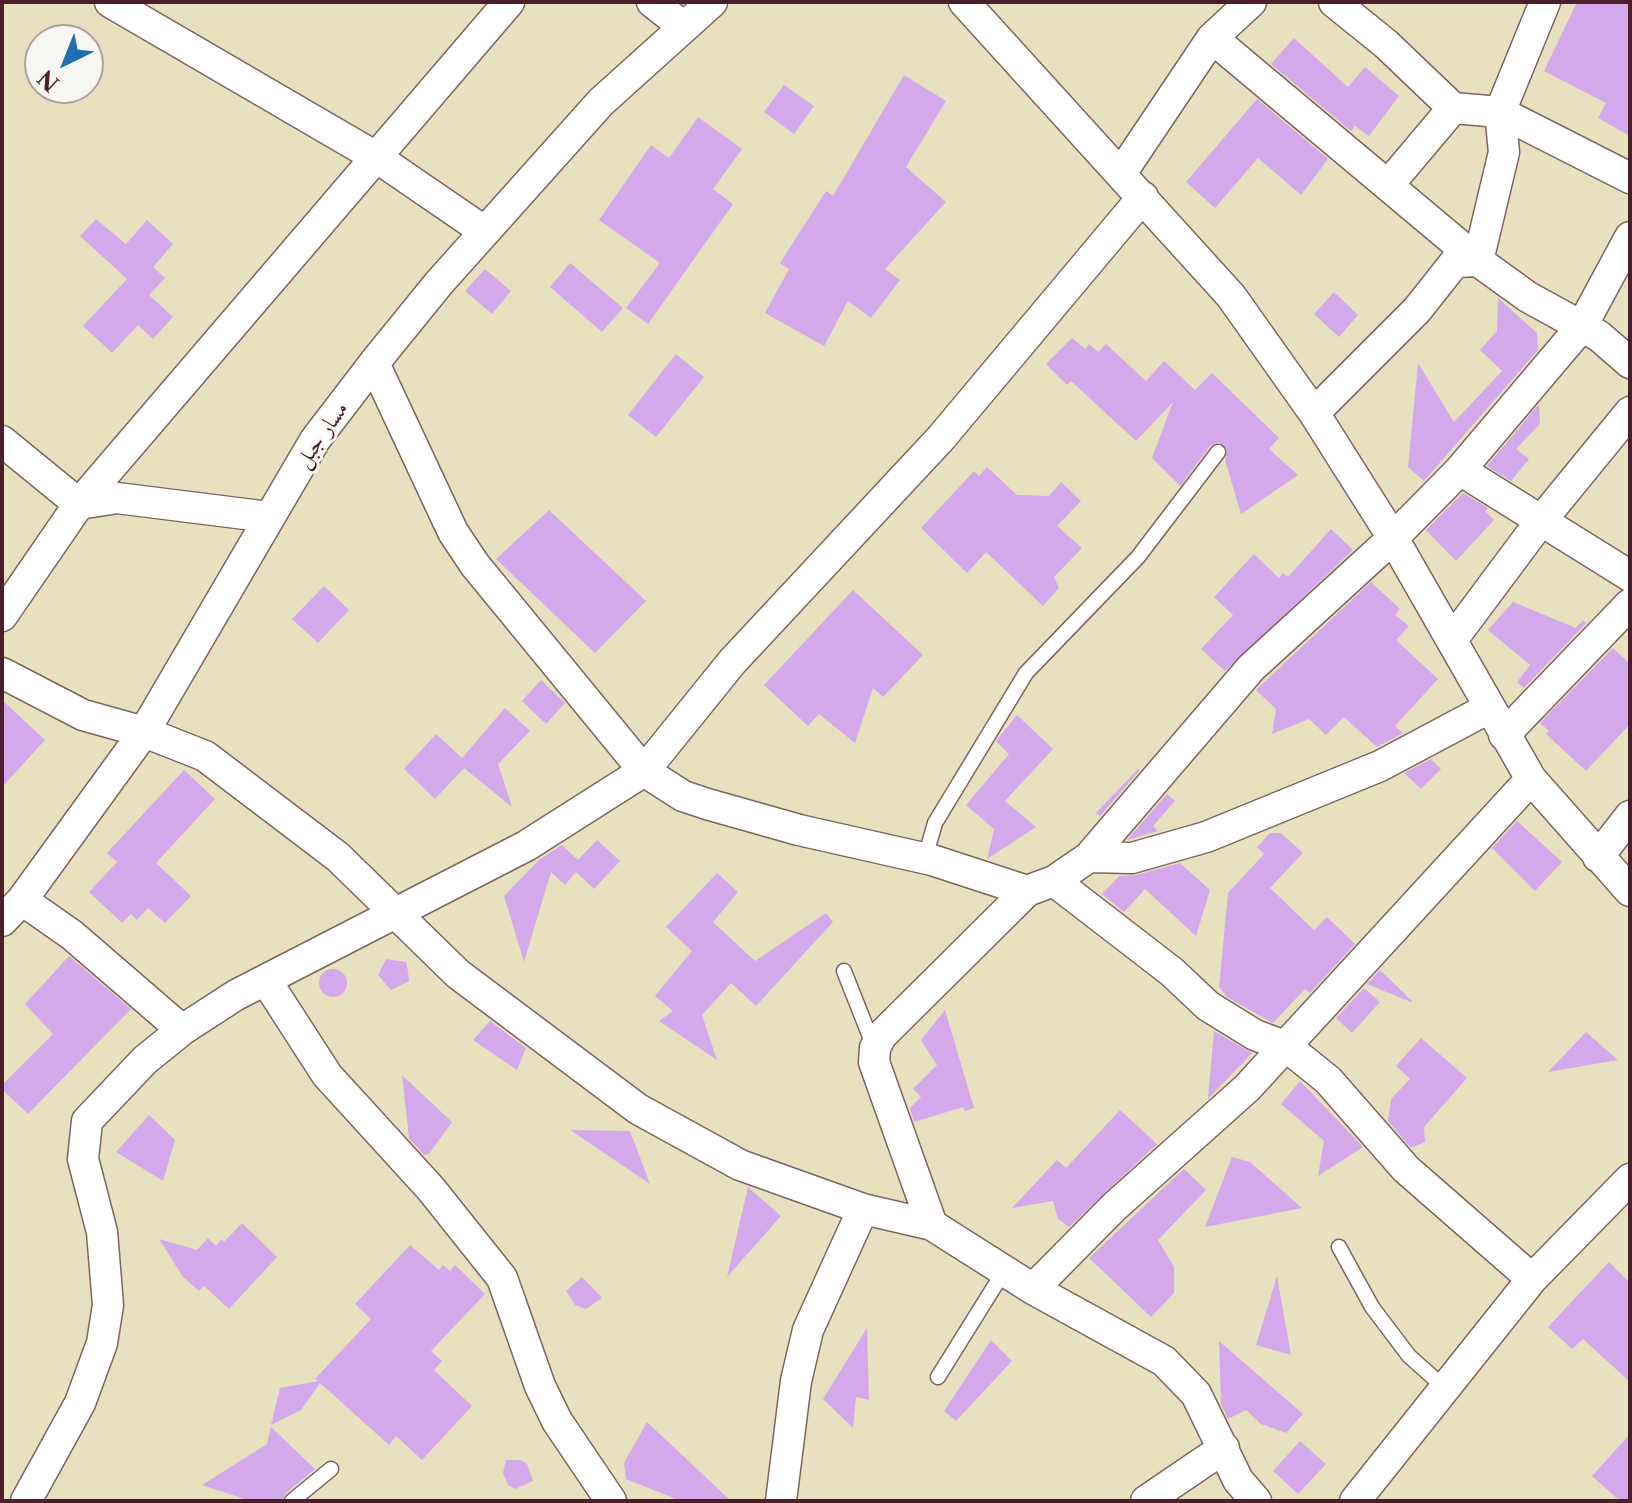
<!DOCTYPE html>
<html>
<head>
<meta charset="utf-8">
<style>
  body { margin:0 }
  #map { position:relative; width:1632px; height:1503px; overflow:hidden; background:#e8e1bf; font-family:"Libre Caslon Text",serif }
  canvas { display:block }
  .frame { position:absolute; inset:0; border:4px solid #4a1f2b; pointer-events:none }
  .north { position:absolute; left:24px; top:24px; width:80px; height:80px; box-sizing:border-box; background:#f6f6f2; border:2px solid #b1a0a2; border-radius:50%; rotate:223deg; font-size:22px; font-weight:700; line-height:32px; text-align:center; color:#4a1f2b }
  .north::after { content:''; display:block; margin:auto; width:28px; height:36px; background:#1f6fb2; clip-path:polygon(50% 0,100% 100%,50% 72%,0 100%) }
</style>
</head>
<body>
<div id="map">
<canvas width="1632" height="1503"></canvas>
<div class="frame"></div>
<div class="north">N</div>
</div>
<script>
const ctx = document.querySelector('canvas').getContext('2d');
ctx.lineJoin = 'round';
function paint(path, color) { ctx.fillStyle = color; ctx.fill(path, 'evenodd'); }
const toPath = rows => new Path2D(rows.map(r => 'M' + r).join(''));
function stroke(path, color, width, dash) { ctx.strokeStyle = color; ctx.lineWidth = width; ctx.lineCap = dash ? 'butt' : 'round'; ctx.setLineDash(dash || []); ctx.stroke(path); }
function label(font, color, halo, rows, align = 'center') {
  ctx.font = font + ' "Libre Caslon Text",Amiri,serif'; ctx.lineWidth = 6; ctx.setLineDash([]); ctx.textBaseline = 'middle'; ctx.strokeStyle = halo; ctx.fillStyle = color; for (const [text, x, y, turn = 0] of rows) {
    ctx.save(); ctx.translate(x, y); ctx.rotate((+turn || 0) * Math.PI / 180); ctx.textAlign = isNaN(turn) ? turn : align; if (halo) ctx.strokeText(text, 0, 0); ctx.fillText(text, 0, 0); ctx.restore();
  }
}
paint(toPath([
  [1577,2,1630,2,1630,136,1598,118,1606,103,1544,71],
  [1294,38,1348,87,1365,67,1399,96,1369,136,1355,126,1351,131,1271,64],
  [904,75,946,101,906,167,946,202,885,269,900,280,871,318,848,301,824,346,765,313,789,269,780,263,826,191,833,196],
  [784,85,814,106,794,134,764,112],
  [1257,99,1328,159,1301,195,1258,158,1215,208,1186,182],
  [698,117,742,149,713,189,733,204,648,324,626,308,660,263,599,220,651,145,669,158],
  [96,219,126,244,147,220,173,244,153,267,165,278,149,295,173,317,153,339,138,325,112,353,83,326,127,279,80,236],
  [570,263,623,308,602,332,550,287],
  [485,269,511,291,492,314,465,291],
  [1334,292,1358,315,1339,337,1314,314],
  [1498,298,1537,333,1538,350,1424,481,1408,467,1418,363,1454,422,1502,371,1480,350,1497,331],
  [1072,338,1085,349,1089,344,1098,352,1106,344,1146,381,1164,361,1195,390,1212,373,1279,438,1269,449,1298,475,1241,514,1225,460,1227,449,1218,442,1210,446,1180,486,1152,458,1173,402,1136,441,1071,381,1067,385,1046,364],
  [676,354,704,377,656,437,628,415],
  [1539,404,1540,424,1516,449,1529,459,1511,481,1487,466],
  [987,467,1017,495,1049,496,1061,482,1081,501,1057,526,1082,548,1054,577,1059,588,1043,606,986,552,967,573,921,528,974,471,979,476],
  [1463,493,1488,508,1485,511,1494,520,1456,561,1426,530],
  [549,510,646,601,595,653,496,559],
  [1331,529,1353,550,1225,671,1201,649,1233,615,1214,597,1254,554,1279,578,1283,573,1288,577],
  [1371,582,1400,609,1395,615,1409,626,1396,640,1438,679,1395,726,1403,733,1377,747,1344,717,1326,735,1309,719,1272,734,1276,709,1256,690],
  [324,586,349,610,318,643,292,619],
  [853,590,923,655,883,697,873,688,855,743,819,714,808,726,764,685],
  [1513,602,1576,628,1583,620,1586,623,1524,688,1517,682,1530,665,1488,630],
  [1613,648,1630,664,1630,724,1586,771,1546,734,1549,731,1540,723],
  [541,680,565,703,546,724,522,701],
  [2,700,45,740,2,787],
  [505,708,530,731,498,764,512,807,464,768,435,799,404,769,436,734,462,758],
  [1017,715,1053,749,1005,801,1036,827,987,859,994,829,966,805,1009,754,996,741],
  [1431,759,1441,769,1421,789,1404,773],
  [1138,769,1139,771,1100,816,1096,813],
  [184,770,215,799,156,863,191,896,165,923,148,908,137,920,131,914,122,923,89,892,117,862,107,853],
  [1167,794,1175,801,1153,826,1158,831,1127,840],
  [1517,821,1562,862,1535,891,1492,848],
  [1270,833,1281,833,1303,853,1270,888,1314,930,1327,917,1355,944,1310,993,1305,989,1273,1023,1227,997,1219,987,1228,893,1264,854,1257,847],
  [597,840,620,861,594,889,576,872,565,885,551,872,524,962,504,896,540,859,562,845,578,860],
  [1180,863,1210,890,1196,936,1145,889,1124,912,1102,894,1119,876,1137,875],
  [717,873,738,892,713,922,755,961,826,913,833,922,756,1006,731,983,702,1015,717,1060,659,1021,673,1011,655,996,692,951,666,927],
  [69,956,131,1009,28,1114,2,1089,2,1085,53,1034,25,1004],
  [386,959,406,962,408,971,409,981,391,990,378,975],
  '319 983a14 14 0 1 1 28 0a14 14 0 1 1-28 0Z',
  [1380,970,1412,1001,1411,1002,1367,984],
  [1364,988,1380,1002,1352,1033,1336,1018],
  [945,1010,974,1108,965,1111,963,1107,914,1122,910,1108,921,1097,913,1089,937,1065,921,1040],
  [490,1021,526,1048,517,1070,473,1040],
  [1214,1031,1252,1053,1208,1099],
  [1586,1032,1618,1060,1548,1072],
  [1421,1038,1467,1078,1424,1127,1425,1142,1411,1148,1388,1121,1391,1099,1410,1079,1396,1066],
  [402,1075,452,1122,429,1154,424,1155,409,1138],
  [1300,1081,1363,1147,1318,1176,1324,1141,1281,1104],
  [1120,1110,1157,1144,1069,1227,1058,1219,1053,1201,1012,1208,1057,1160,1066,1168],
  [149,1115,175,1140,163,1181,116,1152],
  [570,1130,630,1131,650,1184],
  [1232,1157,1250,1162,1302,1208,1205,1227],
  [1184,1169,1206,1190,1158,1240,1174,1267,1174,1293,1151,1317,1089,1258],
  [748,1187,781,1216,727,1277],
  [242,1223,277,1257,229,1309,204,1286,199,1291,183,1277,159,1239,197,1250,208,1238,216,1246,222,1239,224,1242],
  [410,1245,439,1270,443,1265,450,1271,455,1265,485,1294,431,1351,442,1361,434,1370,472,1406,422,1460,396,1436,389,1445,320,1383,301,1410,271,1425,280,1388,318,1381,315,1379,371,1319,355,1304],
  [1609,1262,1630,1283,1630,1382,1583,1339,1572,1349,1548,1327],
  [1277,1276,1291,1355,1256,1345],
  [582,1277,602,1298,586,1309,575,1305,566,1291],
  [867,1328,869,1400,856,1397,853,1428,823,1399],
  [991,1340,1012,1361,956,1421,944,1411],
  [1219,1341,1303,1414,1286,1433,1261,1424,1246,1410,1228,1419,1221,1404],
  [647,1422,731,1501,681,1501,626,1479,624,1463],
  [271,1427,315,1469,286,1493,282,1501,251,1501,202,1485,267,1444],
  [1630,1434,1630,1501,1620,1501,1592,1476],
  [1300,1441,1326,1464,1298,1494,1273,1471],
  [506,1460,521,1460,527,1464,533,1481,515,1489,508,1485,503,1473]
]), '#d3a9eb');
const service = toPath([
  [925,858,935,823,1026,673,1138,557,1218,452],
  [844,971,874,1047],
  [1339,1247,1372,1307,1409,1356,1445,1388],
  [938,1377,1004,1271],
  [292,1501,331,1469]
]);
const minor = toPath([
  [110,2,376,157,484,231],
  [652,2,684,27],
  [964,2,1231,296,1314,413,1393,538,1531,779,1630,891],
  [1334,2,1386,44,1453,108,1500,112,1630,178],
  [1212,38,1478,261,1528,297,1599,336,1630,363],
  [1122,172,1212,38,1251,2],
  [1389,184,1453,108],
  [374,363,453,532,475,565,644,771,683,796,707,804,799,830,932,860,1027,891],
  [1314,413,1417,310,1455,262,1478,261,1504,152,1500,112,1545,2],
  [2,441,79,504,117,498,269,517],
  [1460,470,1630,576],
  [2,616,79,504,509,2],
  [1452,640,1540,522,1630,412],
  [2,673,83,715,144,732,205,756,338,857,458,974,638,1109,740,1165,863,1209,932,1225,1033,1289,1164,1361,1196,1394,1238,1480,1256,1501],
  [1504,735,1630,604],
  [1089,857,1132,858,1206,837,1380,766,1489,708],
  [1598,857,1630,816],
  [1054,881,1172,972,1208,1006,1255,1035,1287,1047,1328,1080,1406,1169,1532,1279],
  [22,900,72,935,182,1030],
  [2,921,22,900,144,732,315,440,374,363,439,283,601,102,712,2],
  [267,982,327,1075,431,1189,502,1278,540,1386,557,1421,611,1501],
  [932,1225,874,1062,875,1048,881,1036,1027,891,1054,881,1089,857,1251,668,1393,538,1460,470,1582,326,1630,237],
  [1033,1289,1114,1207,1247,1088,1531,779],
  [26,1501,80,1403,102,1343,108,1305,102,1232,83,1159,87,1121,145,1060,182,1030,236,995,526,846,644,771,732,662,941,438,1143,197],
  [781,1501,796,1381,808,1330,863,1209],
  [1146,1501,1224,1448],
  [1355,1501,1532,1279,1630,1179]
]);
stroke(service, '#81635f', 17);
stroke(minor, '#81635f', 33);
stroke(service, '#fff', 14);
stroke(minor, '#fff', 30);
label('22px', '#4a1f2b', '#f6f6f2', [
  ["مسار جبل",322,435,-55]
]);
</script>
</body>
</html>
